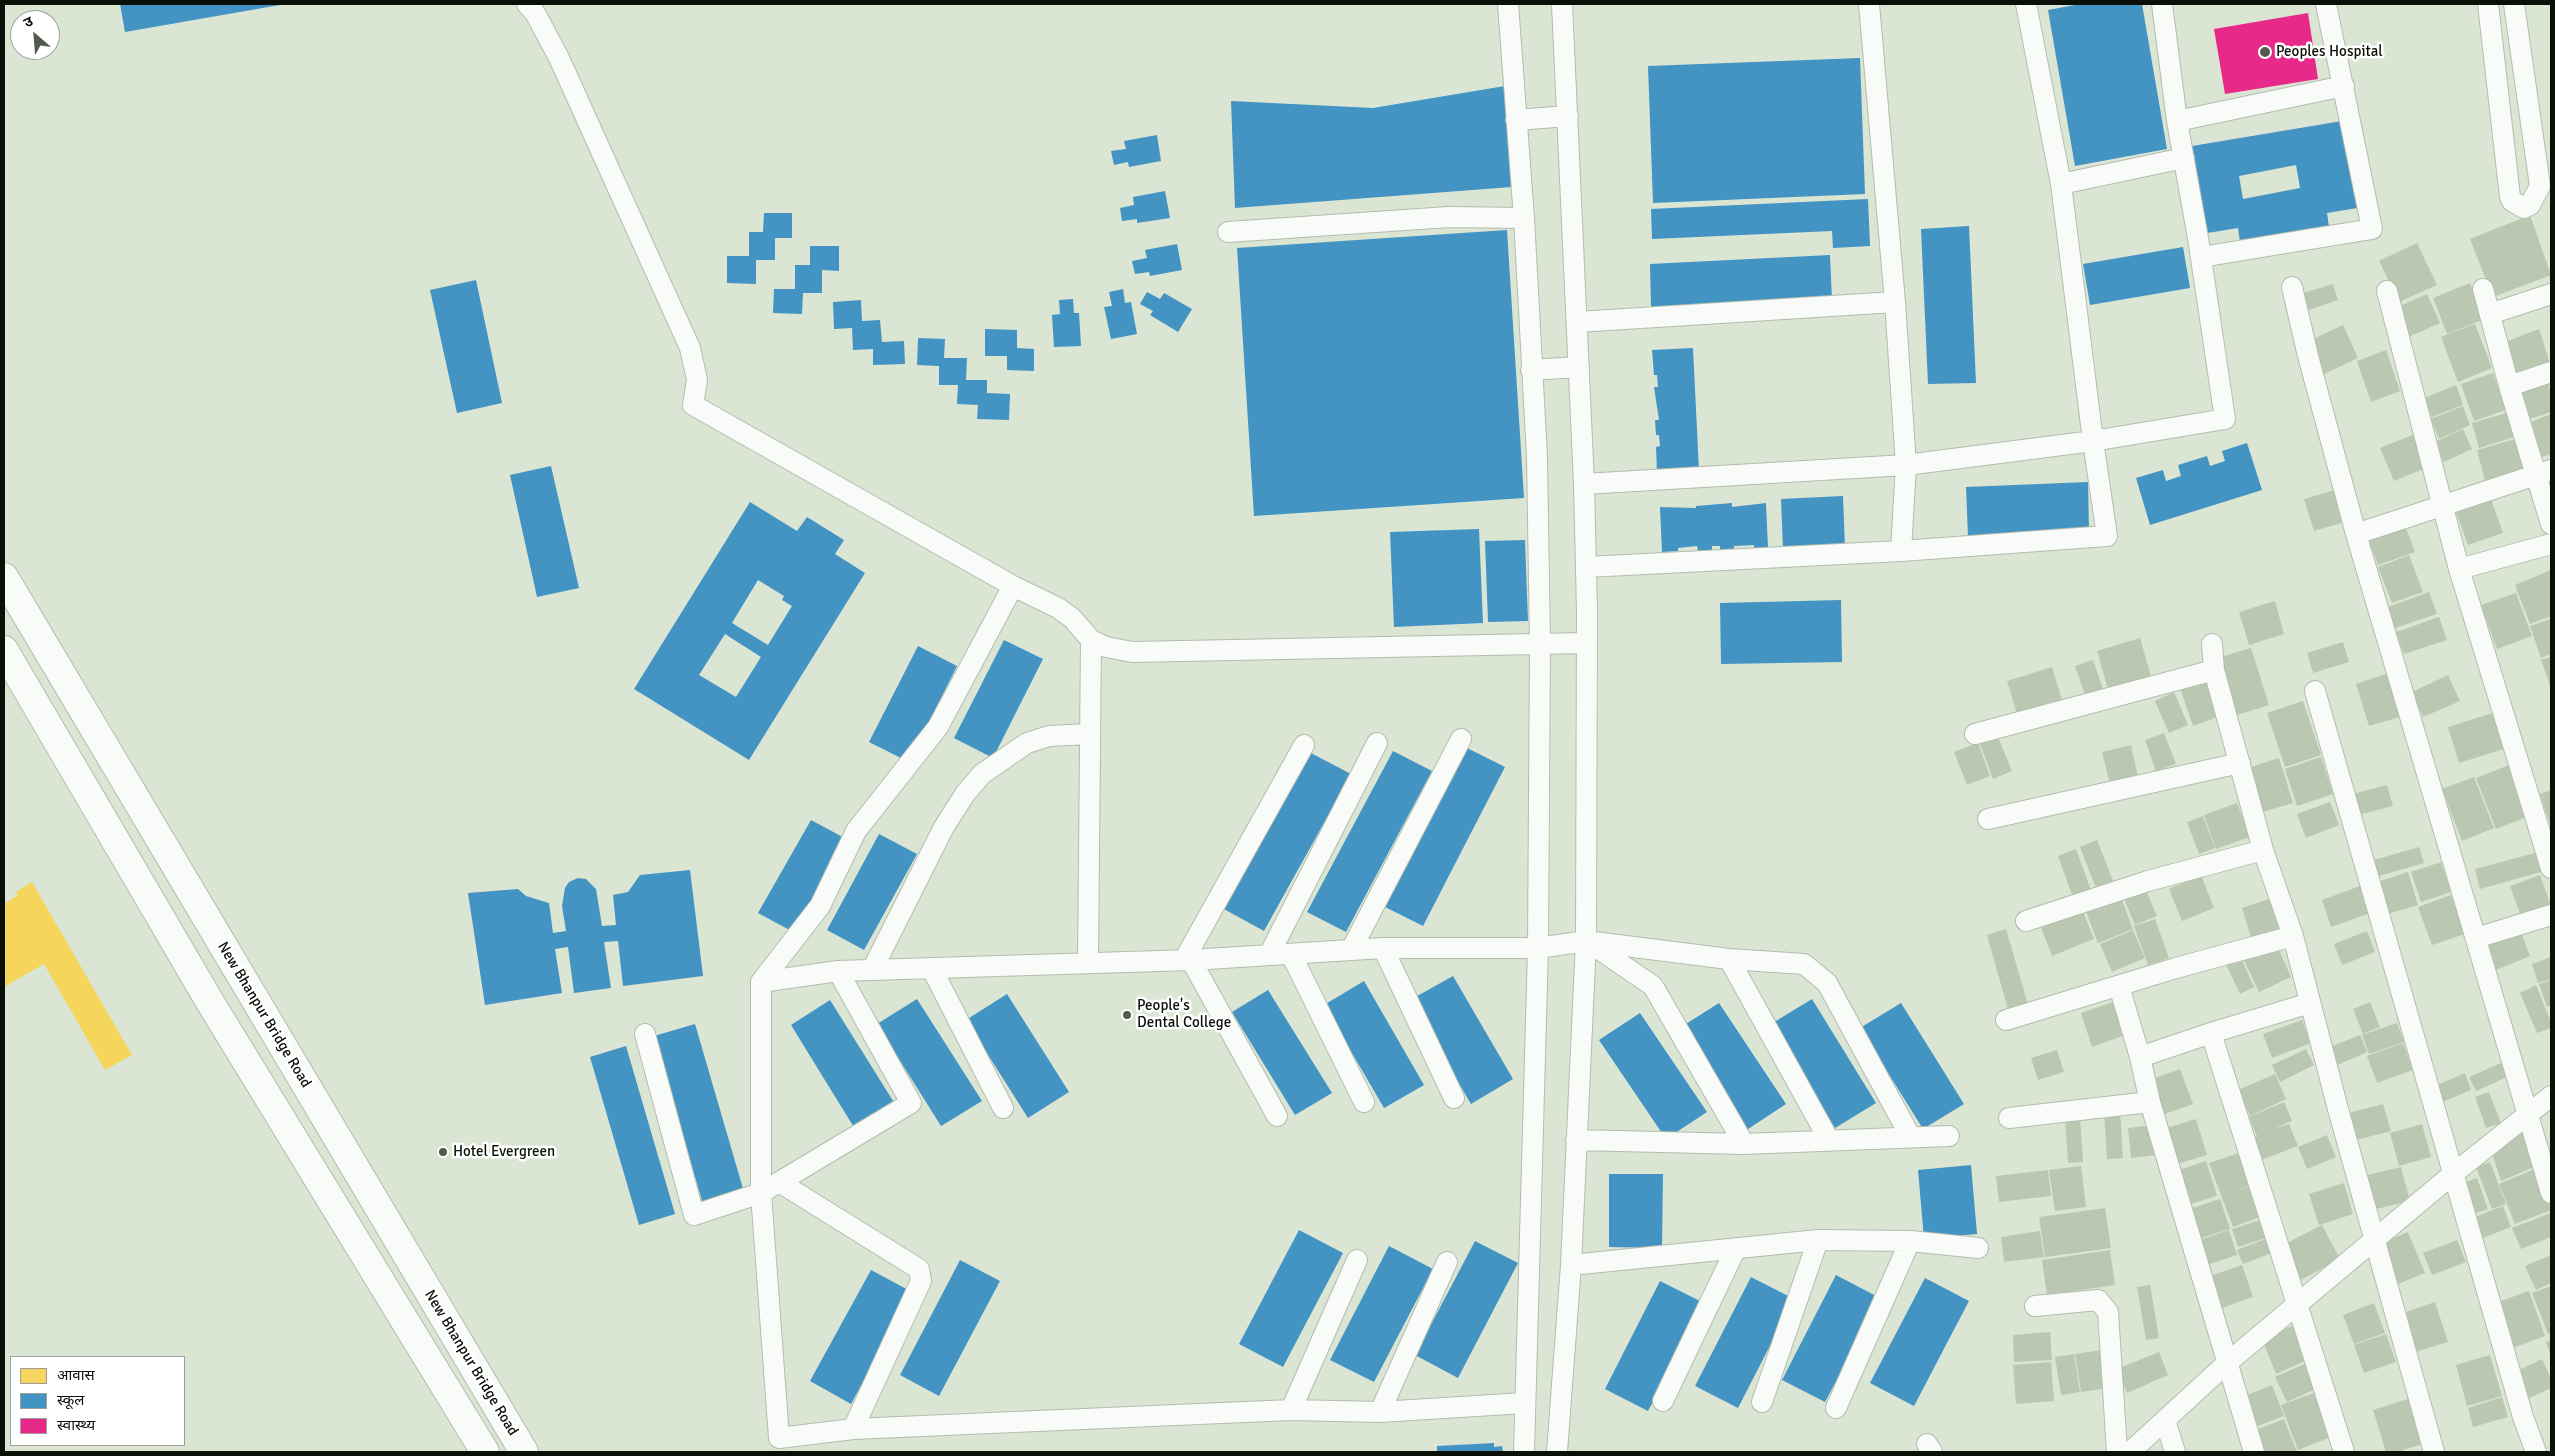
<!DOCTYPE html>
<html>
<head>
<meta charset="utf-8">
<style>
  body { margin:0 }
  #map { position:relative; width:2555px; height:1456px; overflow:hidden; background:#dae5d4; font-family:Signika,"Noto Sans Devanagari",sans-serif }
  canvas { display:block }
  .frame { position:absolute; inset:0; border:5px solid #0a1007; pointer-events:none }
  .legend { position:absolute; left:10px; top:1356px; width:175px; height:90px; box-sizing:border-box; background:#fff; border:1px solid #9d9f9c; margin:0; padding:6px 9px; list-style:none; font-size:15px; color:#0a1007 }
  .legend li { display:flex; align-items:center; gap:10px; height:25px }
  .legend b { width:25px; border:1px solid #9d9f9c }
  .north { position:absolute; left:10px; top:10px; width:50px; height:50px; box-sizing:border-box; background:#fff; border:1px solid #9d9f9c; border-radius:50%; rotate:333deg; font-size:14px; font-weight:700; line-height:20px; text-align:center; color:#0a1007 }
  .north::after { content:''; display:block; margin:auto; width:18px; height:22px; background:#535b4f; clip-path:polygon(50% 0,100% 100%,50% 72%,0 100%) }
</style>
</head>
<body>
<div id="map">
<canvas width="2555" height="1456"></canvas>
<div class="frame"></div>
<ul class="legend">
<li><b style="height:14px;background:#f6d55c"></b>आवास</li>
<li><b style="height:14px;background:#4393c3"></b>स्कूल</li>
<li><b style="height:14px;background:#e7298a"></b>स्वास्थ्य</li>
</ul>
<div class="north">उ</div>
</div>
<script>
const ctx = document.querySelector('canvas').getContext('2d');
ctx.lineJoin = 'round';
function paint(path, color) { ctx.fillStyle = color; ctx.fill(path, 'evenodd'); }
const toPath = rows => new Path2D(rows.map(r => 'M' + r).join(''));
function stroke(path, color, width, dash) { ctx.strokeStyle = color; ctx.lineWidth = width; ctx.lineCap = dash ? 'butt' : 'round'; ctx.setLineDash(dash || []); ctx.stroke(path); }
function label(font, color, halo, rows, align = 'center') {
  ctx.font = font + ' Signika,sans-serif'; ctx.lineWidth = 5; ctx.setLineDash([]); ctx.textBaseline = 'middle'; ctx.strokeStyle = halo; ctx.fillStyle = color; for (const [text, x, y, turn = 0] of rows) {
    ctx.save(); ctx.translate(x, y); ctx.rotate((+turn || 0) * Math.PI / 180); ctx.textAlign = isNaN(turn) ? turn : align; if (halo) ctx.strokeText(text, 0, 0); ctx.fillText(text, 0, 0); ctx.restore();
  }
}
paint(toPath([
  [32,882,132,1055,105,1070,44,964,4,987,4,904,18,895,16,892]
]), '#f6d55c');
paint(toPath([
  [120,4,279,4,280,5,125,32],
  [2080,4,2142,4,2167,149,2075,166,2048,10],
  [1860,58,1865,194,1653,203,1648,66],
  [1505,86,1512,187,1235,208,1231,101,1373,108],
  [2342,121,2357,208,2327,213,2329,227,2240,242,2238,228,2201,234,2186,147],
  [2296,165,2300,188,2243,199,2239,176],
  [1157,135,1161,161,1129,167,1128,162,1114,165,1111,151,1126,149,1124,141],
  [1165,191,1170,218,1137,223,1137,219,1122,221,1120,208,1134,205,1133,197],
  [1868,199,1870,246,1833,248,1832,231,1652,239,1651,209],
  [764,213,792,213,792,238,775,238,775,260,756,260,756,284,727,283,727,256,749,256,749,232,763,232],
  [1969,226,1976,383,1928,384,1921,229],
  [1507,230,1524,498,1254,516,1237,248],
  [1177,244,1182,270,1150,276,1149,272,1135,274,1132,261,1147,258,1145,250],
  [810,246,839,246,839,271,822,270,822,293,803,293,802,314,773,313,774,289,795,289,795,265,810,265],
  [2183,247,2190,288,2090,305,2083,264],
  [1830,255,1832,300,1651,308,1650,264],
  [476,280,502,403,457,413,430,290],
  [1123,289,1125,303,1131,302,1137,334,1111,339,1104,307,1112,306,1109,292],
  [1147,292,1160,299,1164,293,1192,309,1178,332,1150,315,1153,311,1140,304],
  [1073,299,1074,313,1079,313,1081,346,1054,347,1052,315,1060,314,1059,300],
  [861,300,862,321,880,320,882,342,904,341,905,364,873,365,873,349,853,350,852,328,834,329,833,302],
  [985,329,1017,330,1017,348,1034,349,1034,371,1007,370,1007,356,985,356],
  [918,338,945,339,944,358,967,358,966,380,987,380,987,393,1010,394,1009,420,977,419,978,405,957,404,958,385,939,385,939,366,917,365],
  [1693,348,1699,471,1657,473,1656,447,1660,446,1659,435,1656,435,1655,420,1659,420,1654,387,1658,387,1657,375,1654,375,1652,350],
  [2247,443,2262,490,2150,525,2136,478,2163,470,2166,481,2181,476,2178,465,2207,456,2210,466,2225,461,2222,451],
  [551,466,579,588,537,597,510,475],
  [2088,482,2089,530,1968,536,1966,487],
  [1843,496,1845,548,1783,550,1781,499],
  [750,502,797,531,807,517,844,540,835,554,865,573,749,760,634,689],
  [758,580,784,596,782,600,792,606,768,645,732,623],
  [725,634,761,657,736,697,699,675],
  [1732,503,1732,507,1766,503,1768,548,1754,549,1754,545,1734,546,1734,549,1720,550,1720,546,1712,546,1712,551,1698,551,1697,546,1678,548,1678,551,1662,552,1660,507,1696,508,1696,506],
  [1479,529,1483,623,1394,627,1390,532],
  [1525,540,1528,621,1488,622,1485,541],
  [1841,600,1842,662,1721,664,1720,603],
  [1004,640,1043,659,993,758,954,738],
  [918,646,957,666,909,762,869,742],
  [1467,748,1505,767,1423,926,1385,907],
  [1393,751,1432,771,1346,932,1307,912],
  [1309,752,1351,774,1264,931,1222,908],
  [811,820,850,841,797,934,758,913],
  [879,834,917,854,864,950,827,930],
  [690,870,703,976,623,986,618,941,604,942,611,988,574,993,568,947,555,949,562,993,485,1005,468,893,518,889,526,896,549,903,553,933,566,931,562,906,565,888,569,882,578,878,586,879,596,889,602,926,616,925,613,895,628,892,640,875],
  [1453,976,1513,1079,1471,1104,1410,1000],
  [1364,981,1424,1085,1384,1108,1324,1005],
  [1268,990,1332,1093,1295,1115,1232,1012],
  [1007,994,1069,1092,1028,1118,966,1020],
  [917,999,982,1101,941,1126,877,1024],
  [1812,999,1876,1103,1835,1128,1771,1024],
  [830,1000,895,1104,855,1129,791,1025],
  [1719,1003,1786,1104,1745,1131,1678,1029],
  [1901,1003,1964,1104,1923,1129,1860,1028],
  [1640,1013,1707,1112,1666,1139,1599,1040],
  [695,1024,744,1192,703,1204,654,1036],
  [626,1046,675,1214,639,1225,590,1057],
  [1971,1165,1977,1234,1924,1239,1918,1170],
  [1609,1174,1663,1174,1662,1248,1609,1247],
  [1299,1230,1343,1253,1283,1367,1239,1344],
  [1475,1241,1518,1263,1458,1378,1415,1355],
  [1389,1246,1433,1269,1374,1382,1330,1360],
  [960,1260,1000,1281,939,1396,900,1375],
  [871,1270,912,1292,851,1404,810,1381],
  [1836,1275,1880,1298,1825,1402,1782,1380],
  [1751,1277,1794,1299,1738,1408,1695,1386],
  [1925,1278,1969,1301,1914,1406,1870,1383],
  [1660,1281,1704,1303,1648,1411,1605,1389],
  [1494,1443,1494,1447,1502,1446,1503,1452,1437,1452,1437,1446]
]), '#4393c3');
paint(toPath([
  [2308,13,2318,79,2225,94,2214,29]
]), '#e7298a');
paint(toPath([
  [2530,215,2551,275,2493,297,2470,239],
  [2417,243,2437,285,2399,302,2379,261],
  [2470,283,2485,319,2447,334,2433,298],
  [2333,284,2338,300,2306,311,2300,294],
  [2427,294,2440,323,2406,338,2393,309],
  [2475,324,2492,368,2458,382,2441,337],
  [2343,325,2358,358,2322,375,2307,342],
  [2539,329,2551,367,2516,381,2502,343],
  [2386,350,2400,391,2371,402,2357,361],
  [2493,373,2506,410,2474,421,2461,384],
  [2549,381,2551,412,2530,419,2520,391],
  [2456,385,2463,405,2432,417,2424,398],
  [2463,406,2470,425,2439,439,2431,419],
  [2507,413,2514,437,2479,448,2472,423],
  [2551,414,2551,454,2539,458,2526,424],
  [2463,429,2472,449,2444,462,2435,442],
  [2415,434,2428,467,2394,481,2380,448],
  [2515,439,2525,474,2486,485,2477,450],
  [2342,488,2351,520,2314,531,2304,499],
  [2491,499,2503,533,2468,545,2456,512],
  [2405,525,2415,552,2378,565,2368,538],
  [2409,555,2423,592,2392,603,2378,567],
  [2551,570,2551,616,2530,624,2515,585],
  [2429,592,2437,614,2395,628,2388,607],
  [2516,593,2532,636,2497,649,2481,605],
  [2275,601,2284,634,2249,645,2239,612],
  [2439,617,2447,640,2404,654,2396,632],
  [2551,619,2551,654,2541,658,2530,626],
  [2140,638,2152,680,2109,693,2097,651],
  [2343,642,2349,662,2313,673,2307,653],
  [2251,648,2269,705,2234,716,2217,658],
  [2551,657,2551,688,2541,660],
  [2093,660,2104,692,2086,698,2075,666],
  [2052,667,2063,703,2018,717,2007,681],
  [2394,671,2407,715,2369,726,2356,684],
  [2448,675,2460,701,2423,717,2412,692],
  [2204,676,2218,717,2193,726,2179,685],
  [2174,692,2188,725,2169,733,2155,701],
  [2303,701,2321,755,2285,767,2267,713],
  [2496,712,2507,748,2459,763,2448,727],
  [2164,733,2176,764,2156,771,2145,740],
  [1998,737,2012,771,1993,779,1980,744],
  [1978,743,1990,776,1967,785,1954,752],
  [2131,745,2138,777,2110,784,2102,752],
  [2321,757,2333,794,2297,806,2285,769],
  [2279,758,2293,803,2259,813,2245,769],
  [2509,765,2529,816,2496,829,2476,778],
  [2474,777,2494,828,2462,841,2442,789],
  [2387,785,2393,806,2355,816,2349,795],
  [2551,790,2551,827,2540,794],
  [2330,802,2339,825,2306,838,2297,814],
  [2237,803,2250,837,2216,849,2204,815],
  [2203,816,2215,848,2199,854,2187,822],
  [2097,840,2115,886,2098,893,2080,847],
  [2419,847,2424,863,2372,878,2367,862],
  [2076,849,2093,896,2075,903,2058,856],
  [2535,853,2541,872,2480,889,2475,869],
  [2441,862,2451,892,2421,902,2411,872],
  [2408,872,2418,905,2384,915,2374,883],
  [2201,875,2214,908,2182,921,2169,889],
  [2540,875,2551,906,2522,919,2510,886],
  [2144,885,2157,916,2135,925,2122,894],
  [2360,886,2370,913,2331,927,2322,900],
  [2120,895,2133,929,2098,943,2085,909],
  [2451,895,2465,934,2432,945,2418,907],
  [2272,898,2282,931,2252,940,2242,908],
  [2082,909,2094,939,2052,956,2040,925],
  [2155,919,2169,958,2148,965,2134,926],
  [2006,929,2029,1008,2009,1013,1987,935],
  [2133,930,2145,958,2112,972,2100,944],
  [2520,930,2530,956,2496,970,2486,943],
  [2367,931,2375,952,2342,965,2334,944],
  [2276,943,2291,977,2259,992,2243,958],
  [2239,953,2254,987,2240,994,2224,960],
  [2551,957,2551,979,2538,983,2532,964],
  [2551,980,2551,1005,2547,1007,2539,984],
  [2536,985,2551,1022,2551,1028,2537,1033,2520,993],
  [2116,1001,2128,1034,2092,1047,2081,1013],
  [2370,1002,2380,1027,2363,1034,2353,1009],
  [2302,1020,2311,1043,2272,1058,2263,1034],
  [2397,1023,2404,1042,2369,1054,2362,1035],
  [2360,1035,2367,1052,2333,1067,2325,1049],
  [2403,1043,2413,1070,2377,1083,2367,1056],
  [2306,1049,2314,1065,2280,1082,2272,1065],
  [2057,1050,2064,1072,2038,1080,2031,1058],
  [2501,1063,2507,1077,2476,1091,2469,1077],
  [2180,1069,2193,1104,2162,1115,2149,1080],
  [2465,1073,2471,1090,2440,1103,2433,1087],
  [2275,1074,2286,1099,2250,1116,2238,1090],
  [2489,1092,2501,1123,2486,1128,2475,1097],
  [2284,1102,2292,1121,2273,1129,2289,1124,2298,1146,2261,1160,2253,1138,2257,1136,2249,1117],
  [2383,1104,2391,1131,2352,1141,2345,1114],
  [2120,1110,2123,1158,2107,1159,2104,1111],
  [2080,1117,2083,1162,2068,1163,2065,1118],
  [2196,1119,2207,1155,2174,1165,2163,1129],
  [2422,1124,2431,1157,2399,1166,2390,1133],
  [2156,1125,2159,1155,2131,1158,2128,1128],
  [2523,1133,2536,1166,2501,1181,2492,1153],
  [2327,1135,2336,1157,2307,1169,2298,1147],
  [2242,1152,2253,1185,2228,1194,2252,1186,2263,1216,2233,1227,2209,1163],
  [2206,1161,2217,1196,2187,1205,2176,1171],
  [2490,1162,2506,1204,2492,1209,2476,1167],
  [2081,1166,2086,1207,2055,1211,2049,1170],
  [2401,1167,2410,1201,2372,1210,2363,1176],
  [2537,1168,2551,1210,2515,1224,2499,1184],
  [2048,1170,2051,1196,1999,1202,1996,1176],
  [2477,1178,2488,1209,2473,1214,2463,1183],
  [2344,1183,2353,1214,2319,1225,2309,1194],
  [2220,1199,2230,1229,2198,1239,2189,1209],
  [2503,1206,2511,1227,2480,1239,2472,1218],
  [2105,1208,2111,1248,2045,1257,2039,1217],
  [2551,1213,2551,1237,2521,1249,2512,1228],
  [2266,1218,2272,1236,2238,1247,2232,1229],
  [2322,1225,2340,1259,2301,1280,2283,1245],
  [2229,1230,2237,1255,2204,1266,2196,1241],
  [2040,1231,2044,1257,2004,1262,2001,1237],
  [2408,1232,2425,1273,2398,1284,2381,1243],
  [2271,1237,2277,1251,2243,1264,2237,1250],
  [2457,1240,2466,1262,2432,1275,2423,1253],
  [2110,1250,2115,1285,2047,1295,2042,1260],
  [2551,1255,2551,1283,2536,1290,2525,1266],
  [2242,1265,2253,1297,2219,1309,2207,1277],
  [2150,1285,2159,1338,2146,1340,2137,1287],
  [2551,1286,2551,1333,2548,1334,2532,1293],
  [2529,1291,2545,1336,2510,1349,2495,1303],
  [2435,1302,2448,1342,2415,1352,2403,1313],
  [2374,1303,2385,1333,2354,1344,2343,1315],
  [2294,1325,2309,1359,2276,1374,2262,1339],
  [2050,1332,2052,1360,2014,1362,2013,1335],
  [2386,1334,2396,1362,2364,1373,2354,1345],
  [2551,1340,2551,1357,2546,1342],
  [2102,1350,2108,1388,2081,1392,2075,1354],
  [2159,1352,2168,1375,2127,1393,2117,1369],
  [2074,1354,2080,1392,2061,1395,2055,1357],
  [2490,1355,2502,1396,2467,1406,2456,1365],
  [2542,1359,2551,1379,2551,1388,2529,1398,2517,1371],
  [2051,1362,2054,1401,2016,1404,2013,1365],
  [2309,1362,2320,1387,2287,1402,2275,1377],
  [2272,1385,2284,1416,2252,1428,2240,1398],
  [2319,1391,2336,1435,2298,1450,2281,1405],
  [2502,1397,2508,1417,2473,1427,2468,1408],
  [2408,1399,2422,1444,2397,1452,2386,1452,2373,1410],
  [2284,1419,2297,1452,2258,1452,2250,1432]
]), '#bac8b1');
const street = toPath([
  [527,4,535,13,559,58,690,348,697,380,693,405,1013,586,1058,608,1072,618,1091,640,1106,647,1132,652,1587,643],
  [1508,4,1524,218,1537,456,1540,644,1538,948,1524,1452],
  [1869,4,1895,302,1906,465,1901,551],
  [2026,4,2061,184,2093,441,2225,419,2198,238,2177,121,2162,4],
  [2488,4,2510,197,2512,201,2524,208,2530,205,2540,186,2514,4],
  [1516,120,1568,116],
  [2177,121,2344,86],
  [2061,184,2184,158],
  [1228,232,1449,217,1524,218],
  [2201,257,2372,229,2326,4],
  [2292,287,2308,356,2356,534,2551,1193],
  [2483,289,2509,386,2551,524],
  [2387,291,2459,569,2551,868],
  [2490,314,2551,294],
  [1577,322,1895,302],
  [1531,370,1579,367],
  [2509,386,2551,372],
  [1584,484,1906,465,2093,441,2107,536,1901,551,1586,567],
  [2356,534,2551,470],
  [2459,569,2551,544],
  [2212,644,2214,670,2263,850,2293,936,2338,1109,2434,1452],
  [2315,691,2499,1333,2523,1417,2536,1452],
  [1975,734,2214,670],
  [1988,819,2240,763],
  [2026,921,2148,881,2263,850],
  [2476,938,2551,915],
  [1590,943,1653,986,1744,1144],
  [1383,948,1454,1098],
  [1351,950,1461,739],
  [1291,954,1364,1102],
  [1269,955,1377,743],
  [1729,959,1829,1140],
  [1184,960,1304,745],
  [1191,960,1277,1116],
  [1088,962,1091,640],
  [932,969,1003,1108],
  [872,970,944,827,965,794,982,774,1027,743,1049,736,1089,734],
  [761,982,820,906,856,831,938,727,1013,586],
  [2119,986,2140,1057,2150,1102,2254,1452],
  [2006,1020,2176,968,2293,936],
  [2211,1033,2310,1003],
  [645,1034,694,1215,761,1193,911,1103,838,971],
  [2140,1057,2211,1033,2344,1452],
  [2009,1118,2150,1102],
  [1576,1140,1744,1144,1949,1136],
  [779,1182,919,1269,921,1281,853,1429],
  [1571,1265,1818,1240,1910,1241,1978,1248],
  [2035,1306,2098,1300,2108,1312,2117,1452],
  [1663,1401,1736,1248],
  [1762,1402,1818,1240],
  [1524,1403,1380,1412,1291,1410,853,1429,779,1438,761,1193,761,982,838,971,1191,960,1383,948,1538,948,1586,941,1729,959,1804,964,1827,983,1910,1136],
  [1836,1408,1910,1241],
  [1291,1410,1357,1260],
  [1380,1412,1447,1262],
  [2165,1420,2175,1452],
  [1927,1444,1932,1452],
  [1557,1452,1571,1265,1586,941,1587,611,1584,484,1562,4],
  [2130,1452,2227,1363,2453,1174,2551,1096]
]);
const secondary = toPath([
  [4,577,524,1452],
  [4,650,210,1002,485,1452]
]);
stroke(street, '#b3bcae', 22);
stroke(secondary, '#b3bcae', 30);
stroke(street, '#f9fbf9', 20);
stroke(secondary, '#f9fbf9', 28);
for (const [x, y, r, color] of [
  [2265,52,6,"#535b4f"],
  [1127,1015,5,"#535b4f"],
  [443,1152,5,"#535b4f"]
]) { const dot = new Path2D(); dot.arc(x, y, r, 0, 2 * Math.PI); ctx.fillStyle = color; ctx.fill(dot); stroke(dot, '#fff', 2); }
label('15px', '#0a1007', '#fff', [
  ["Peoples Hospital",2276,52],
  ["People's",1137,1006],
  ["Dental College",1137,1023],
  ["Hotel Evergreen",453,1152]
], 'left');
label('15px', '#0a1007', '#fff', [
  ["New Bhanpur Bridge Road",264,1015,59],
  ["New Bhanpur Bridge Road",471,1363,59]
]);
</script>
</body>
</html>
